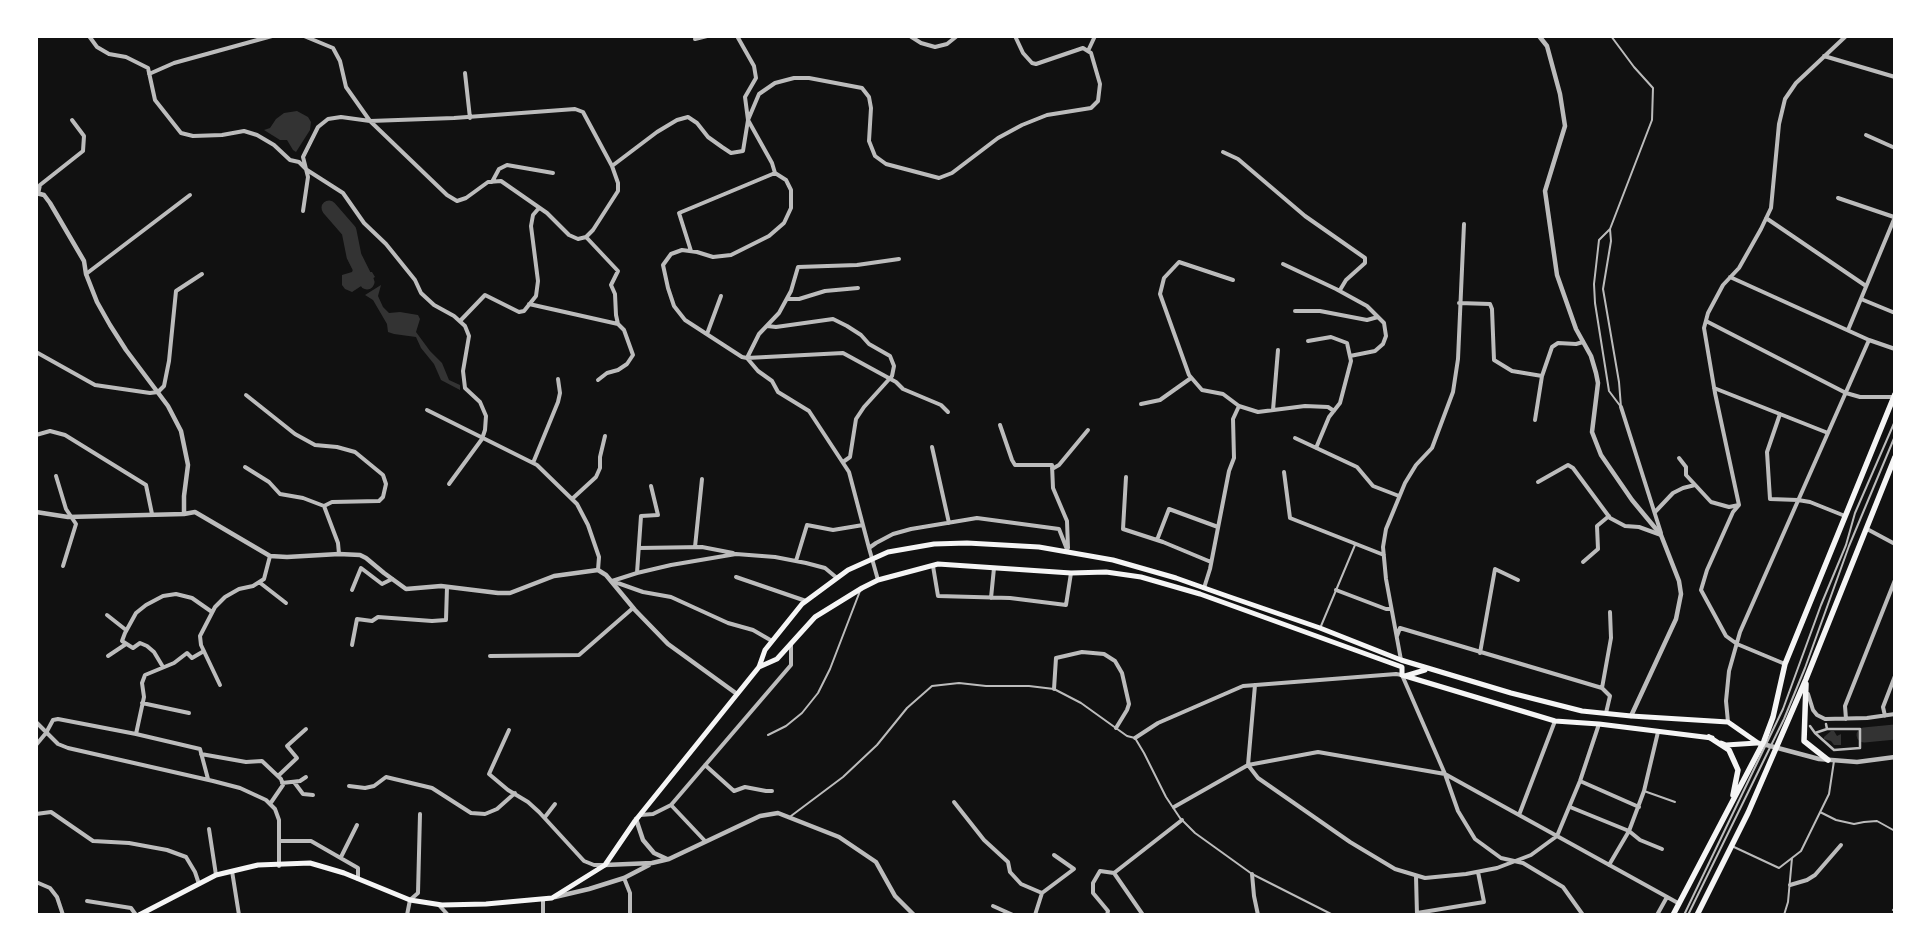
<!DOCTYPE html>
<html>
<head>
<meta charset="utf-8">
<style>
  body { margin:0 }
  #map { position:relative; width:1931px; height:951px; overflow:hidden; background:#111; font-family:"Open Sans",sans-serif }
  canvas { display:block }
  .frame { position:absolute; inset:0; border:38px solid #fff; pointer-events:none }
</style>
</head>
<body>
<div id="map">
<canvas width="1931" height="951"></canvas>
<div class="frame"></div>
</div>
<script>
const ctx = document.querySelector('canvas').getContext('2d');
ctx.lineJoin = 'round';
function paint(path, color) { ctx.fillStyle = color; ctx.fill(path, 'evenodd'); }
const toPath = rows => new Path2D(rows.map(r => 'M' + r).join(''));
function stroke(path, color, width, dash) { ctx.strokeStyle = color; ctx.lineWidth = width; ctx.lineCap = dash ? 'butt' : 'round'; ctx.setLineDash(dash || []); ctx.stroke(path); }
paint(toPath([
  [297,111,308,117,311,122,310,130,296,152,293,150,287,140,280,140,264,130,270,128,276,119,284,113],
  [354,256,359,258,368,272,372,272,375,277,352,292,345,289,342,285,342,275,352,272,354,267],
  [381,285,378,296,383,307,389,313,400,312,418,315,420,319,416,332,430,351,442,363,449,380,460,385,460,390,441,380,434,364,421,348,416,337,394,334,388,332,387,324,373,300,365,295],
  [1831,731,1834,731,1837,736,1841,734,1841,745,1834,745,1831,741,1824,739,1824,737]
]), '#333');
stroke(toPath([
  [329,208,349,231,354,256,367,282],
  [1864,735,1895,732]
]), '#333', 15);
stroke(toPath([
  [1611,36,1634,67,1653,88,1652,120,1610,229,1599,240,1594,284,1595,303,1609,391,1621,407],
  [1610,229,1611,241,1603,289,1619,382,1621,407],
  [1321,626,1355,545],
  [768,735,786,726,802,713,818,693,830,669,860,591],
  [1644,791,1675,802],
  [1820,812,1836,820,1854,824,1864,822,1877,821,1895,831],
  [791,816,843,777,877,745,907,708,932,686,959,683,986,686,1029,686,1054,689,1081,703,1127,736,1135,738,1144,753,1166,797,1180,818,1195,833,1252,874,1333,915],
  [1734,847,1779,868,1801,851,1829,794,1834,761],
  [1893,910,1895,908],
  [1684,915,1783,709,1821,605,1846,545,1855,513,1895,421],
  [1688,915,1784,719,1805,668,1849,546,1895,436],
  [1784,915,1788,902,1792,858]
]), '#bcbcbc', 2);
stroke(toPath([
  [1810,726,1815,733,1827,729,1826,724],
  [1815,733,1834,750,1860,748,1860,729,1827,729]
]), '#bcbcbc', 2.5);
stroke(toPath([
  [89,36,97,47,109,54,126,57,148,68,155,100,181,133,193,136,222,135,244,131,257,135,274,145,290,160,299,162,307,170,343,193,364,223,386,244,415,280,421,293,434,305,454,316,465,326,469,336,463,371,465,388,480,402,486,416,485,430,482,439,449,484],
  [910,36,921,43,935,47,947,44,957,36],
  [695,39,707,36],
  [1088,51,1095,36],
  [1824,56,1895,77],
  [465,73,470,118],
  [149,74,174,63,272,36],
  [1866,135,1895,148],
  [1223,152,1238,159,1305,216,1365,258,1365,263,1346,280,1340,290],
  [612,166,657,132,677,120,688,117,697,123,708,137,722,147,731,153,743,151,748,120,745,97,756,78,754,66,737,36],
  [492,182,499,169,507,165,553,173],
  [36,195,38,194,40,185,83,151,84,136,72,120],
  [1838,198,1894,217],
  [303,211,308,177,303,157,318,127,328,119,341,117,370,121,454,118,575,109,583,112,612,166,618,183,618,191,593,230,586,237,578,239,569,235,547,213,501,181,488,182,466,198,457,201,447,195,370,121,346,87,340,61,333,48,304,36],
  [1766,218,1866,286],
  [586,237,618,271,611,285,615,294,616,315,618,324,624,330,633,355,627,364,618,370,607,373,598,380],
  [691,251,679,213,775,173],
  [1283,264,1336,289,1367,306,1384,323,1386,336,1383,344,1375,351,1350,356],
  [86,274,190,195],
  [1730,277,1869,340,1895,349],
  [1233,280,1179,262,1164,278,1160,294,1189,375,1202,390,1223,394,1239,406,1258,412,1305,406,1328,407,1334,411],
  [787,299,799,299,825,291,858,288],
  [1861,299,1895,313],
  [1459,303,1490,304,1492,309,1494,360,1512,371,1542,376],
  [529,304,618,324],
  [1295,311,1320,311,1367,320,1378,317],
  [460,321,485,295,519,312,524,311,536,296,538,281,531,226,533,215,539,208],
  [1706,321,1846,393,1860,397,1894,397],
  [767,326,776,327,833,319,847,326,861,335,869,344,890,356,894,366,892,376,864,407,856,419,850,457,843,462],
  [1848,330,1895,217],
  [707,334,721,296],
  [1308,341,1331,337,1347,343,1351,361,1340,403,1329,417,1316,448],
  [36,352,95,385,150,393,158,392,164,386,169,361,176,291,202,274],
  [747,358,843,353,896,382,903,389,941,405,948,412],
  [747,358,759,334,779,313,791,291,798,267,857,265,899,259],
  [1714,388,1828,433],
  [246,395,295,434,315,445,337,447,355,452,383,475,386,484,383,497,379,501,332,502,324,506],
  [1141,404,1160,400,1191,378],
  [1621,407,1661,533],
  [427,410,537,465,577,504,588,525,599,557,598,570],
  [1273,410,1278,350],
  [1780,414,1767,452,1770,499,1798,500,1810,502,1845,516],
  [1535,420,1542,376,1552,347,1558,343,1576,344,1583,342],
  [1000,425,1012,460,1015,465,1052,465,1053,488,1067,521,1068,548],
  [36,435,50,431,65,435,146,485,152,514],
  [1295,438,1357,467,1373,486,1399,496],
  [932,447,949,523],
  [1679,458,1686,467,1686,475,1711,502,1729,507,1739,505],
  [533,463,558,402,560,393,558,379],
  [245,467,269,482,280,494,303,498,324,506,338,543,339,554],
  [1052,469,1059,465,1088,430],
  [1284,472,1290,518,1384,555],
  [56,476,66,509,76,524,63,566],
  [1126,477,1123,529,1163,542,1211,562],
  [1538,482,1568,465,1573,468,1610,518,1625,526,1639,527,1661,535],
  [572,499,596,477,600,468,600,457,605,436],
  [1739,505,1715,393,1704,328,1708,313,1723,285,1739,268,1761,229,1771,208,1779,124,1785,99,1796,83,1846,36],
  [1739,505,1733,512,1707,570,1701,590,1726,636,1737,644,1785,664],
  [1655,512,1673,493,1683,488,1695,485],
  [1867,529,1895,544],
  [1157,540,1169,509,1218,527],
  [695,547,702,479],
  [639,548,702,547,733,553],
  [869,548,849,472,809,411,778,392,772,381,758,371,747,358,742,357,685,320,674,306,668,288,663,265,671,254,682,250,697,252,713,257,731,255,769,236,784,223,791,208,791,190,786,180,775,173,772,163,748,120,759,94,775,83,794,78,809,78,862,88,869,97,871,108,869,141,875,156,886,164,939,178,952,173,998,138,1022,125,1047,115,1091,108,1098,101,1100,84,1091,53,1083,48,1036,64,1032,63,1023,53,1015,36],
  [796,561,807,525,833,530,863,525],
  [1583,562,1598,549,1597,526,1609,516],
  [933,566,938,596,1010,598,1066,605,1071,573],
  [637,573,671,565,736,554,775,557,806,563,825,568,837,578],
  [736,577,806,601],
  [878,580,869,548,876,543,893,534,911,529,977,518,1059,529,1068,552],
  [612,581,643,592,671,597,728,623,753,630,772,641],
  [612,581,637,573,641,516,658,515,651,486],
  [259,582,286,603],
  [1204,588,1210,569,1229,471,1234,458,1233,419,1239,406],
  [352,590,361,568,382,584,392,579],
  [1336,590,1386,609,1391,609],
  [991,598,994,568],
  [107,615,126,630],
  [1397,636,1400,628,1602,688,1610,696,1606,713],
  [352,645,357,619,372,621,378,617,432,621,446,620,447,587],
  [1480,653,1495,569,1518,580],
  [108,656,126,644],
  [490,656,579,655,633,608],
  [1401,660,1386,579,1383,547,1386,529,1405,483,1416,465,1432,448,1453,392,1458,359,1464,224],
  [163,667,154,652,147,646,140,643,133,648,122,641,125,633,136,613,146,605,163,596,176,594,192,598,212,612],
  [220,685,201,645,200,636,215,607,225,597,239,589,253,586,264,579,270,556],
  [1255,685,1248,765,1258,778,1350,842,1395,869,1425,878,1466,874,1497,868,1531,855,1557,836,1580,781,1599,724],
  [1602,688,1611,638,1610,612],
  [1054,689,1056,658,1082,652,1104,654,1115,661,1122,673,1129,704,1127,710,1116,728],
  [1808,694,1813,710,1817,715,1825,719,1867,718,1895,714],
  [142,703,189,713],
  [1885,716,1883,707,1895,676],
  [1846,719,1845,706,1895,580],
  [36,722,58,744,68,748,213,781,240,788,266,800,275,809,279,820,279,866],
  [1728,722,1726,701,1729,671,1740,632,1869,340],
  [509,730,489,774,508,790,528,802,539,812,584,861,594,865,605,865],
  [136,734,144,697,142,683,145,675,174,663,187,653,192,658,204,651],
  [1135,738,1158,723,1243,686,1396,674,1402,675,1445,774,1458,811,1475,839,1501,858,1523,863,1563,887,1583,915],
  [36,745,46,733,53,720,58,719,136,734,200,749,208,779],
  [201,754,246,762,262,761,281,779,283,785,270,804],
  [705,765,734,791,745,787,766,791,772,791],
  [278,776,297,758,287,746,306,729],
  [1580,781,1639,807],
  [294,782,303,794,313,795],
  [282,783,300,781,306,777],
  [349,786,365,788,374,786,386,777,432,788,471,813,485,814,497,809,515,793],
  [954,802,984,840,1008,862,1010,872,1021,884,1042,893],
  [671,805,705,841],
  [1174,807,1248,765,1318,752,1445,774,1678,903],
  [1570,807,1629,831,1644,791,1658,732],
  [36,814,51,812,93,841,129,843,167,850,186,857,195,872,199,884],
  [640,815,653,814,671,805,791,665,791,644],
  [1519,815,1555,721],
  [545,817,555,804],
  [209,829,216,875],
  [280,841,311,841,358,868,358,879],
  [341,857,357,825],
  [1609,865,1629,831,1640,840,1662,849],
  [232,871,239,915],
  [1252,874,1254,896,1258,915],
  [1416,876,1417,915],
  [624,878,630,893,630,915],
  [36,882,50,888,57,897,63,915],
  [1790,885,1807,880,1815,875,1841,845],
  [543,899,543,915],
  [87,901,131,908,136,915],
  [438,904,448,915],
  [993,906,1013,915],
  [1417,913,1484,902,1478,872],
  [407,915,410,900,418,893,420,814],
  [1035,915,1042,893,1074,869,1054,855],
  [1107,915,1108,911,1093,893,1093,883,1100,871,1114,873],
  [1143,915,1114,873,1182,820],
  [1657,915,1667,897]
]), '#bcbcbc', 4);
stroke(toPath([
  [1539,36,1547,46,1560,94,1565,126,1545,191,1557,275,1576,329,1591,356,1596,373,1598,383,1592,432,1601,455,1632,500,1661,535,1679,581,1681,594,1676,619,1631,716],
  [36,193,44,195,50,203,84,261,86,274,97,302,110,325,126,350,168,406,181,431,188,465,184,496,184,514],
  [36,512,68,517,184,514,195,512,270,556,287,557,339,554,360,555,366,558,384,573,406,589,441,586,498,593,510,593,554,576,598,570,606,575,635,610,668,644,737,694],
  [1759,743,1819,759,1857,762,1895,757],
  [636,819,643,840,654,853,667,859],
  [605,865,652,863,669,859,760,816,778,813,839,837,876,862,895,896,914,915],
  [555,897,589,889,624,878,649,865]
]), '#bcbcbc', 4.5);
stroke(toPath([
  [759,667,777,659,815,617,862,588,878,580,938,564,1071,573,1106,572,1141,577,1200,594,1402,667,1402,675],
  [1402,675,1555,721,1599,724,1712,738],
  [1405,676,1425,670],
  [1721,743,1726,745,1757,743],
  [139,915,216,875,258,865,310,863,344,873,410,900,442,905,486,904,552,898,605,865,635,821,759,667,765,650,802,604,848,570,888,552,934,544,967,543,1039,547,1113,560,1176,578,1227,596,1320,628,1401,660,1511,693,1582,711,1631,716,1728,722,1758,743]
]), '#f5f5f5', 5);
stroke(toPath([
  [1806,684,1804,741,1828,760],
  [1709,737,1729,750,1734,761,1738,770,1733,795],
  [1673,915,1764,741,1773,717,1785,664,1895,394],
  [1697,915,1748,813,1806,679,1895,457]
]), '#f5f5f5', 5.5);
</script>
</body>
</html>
